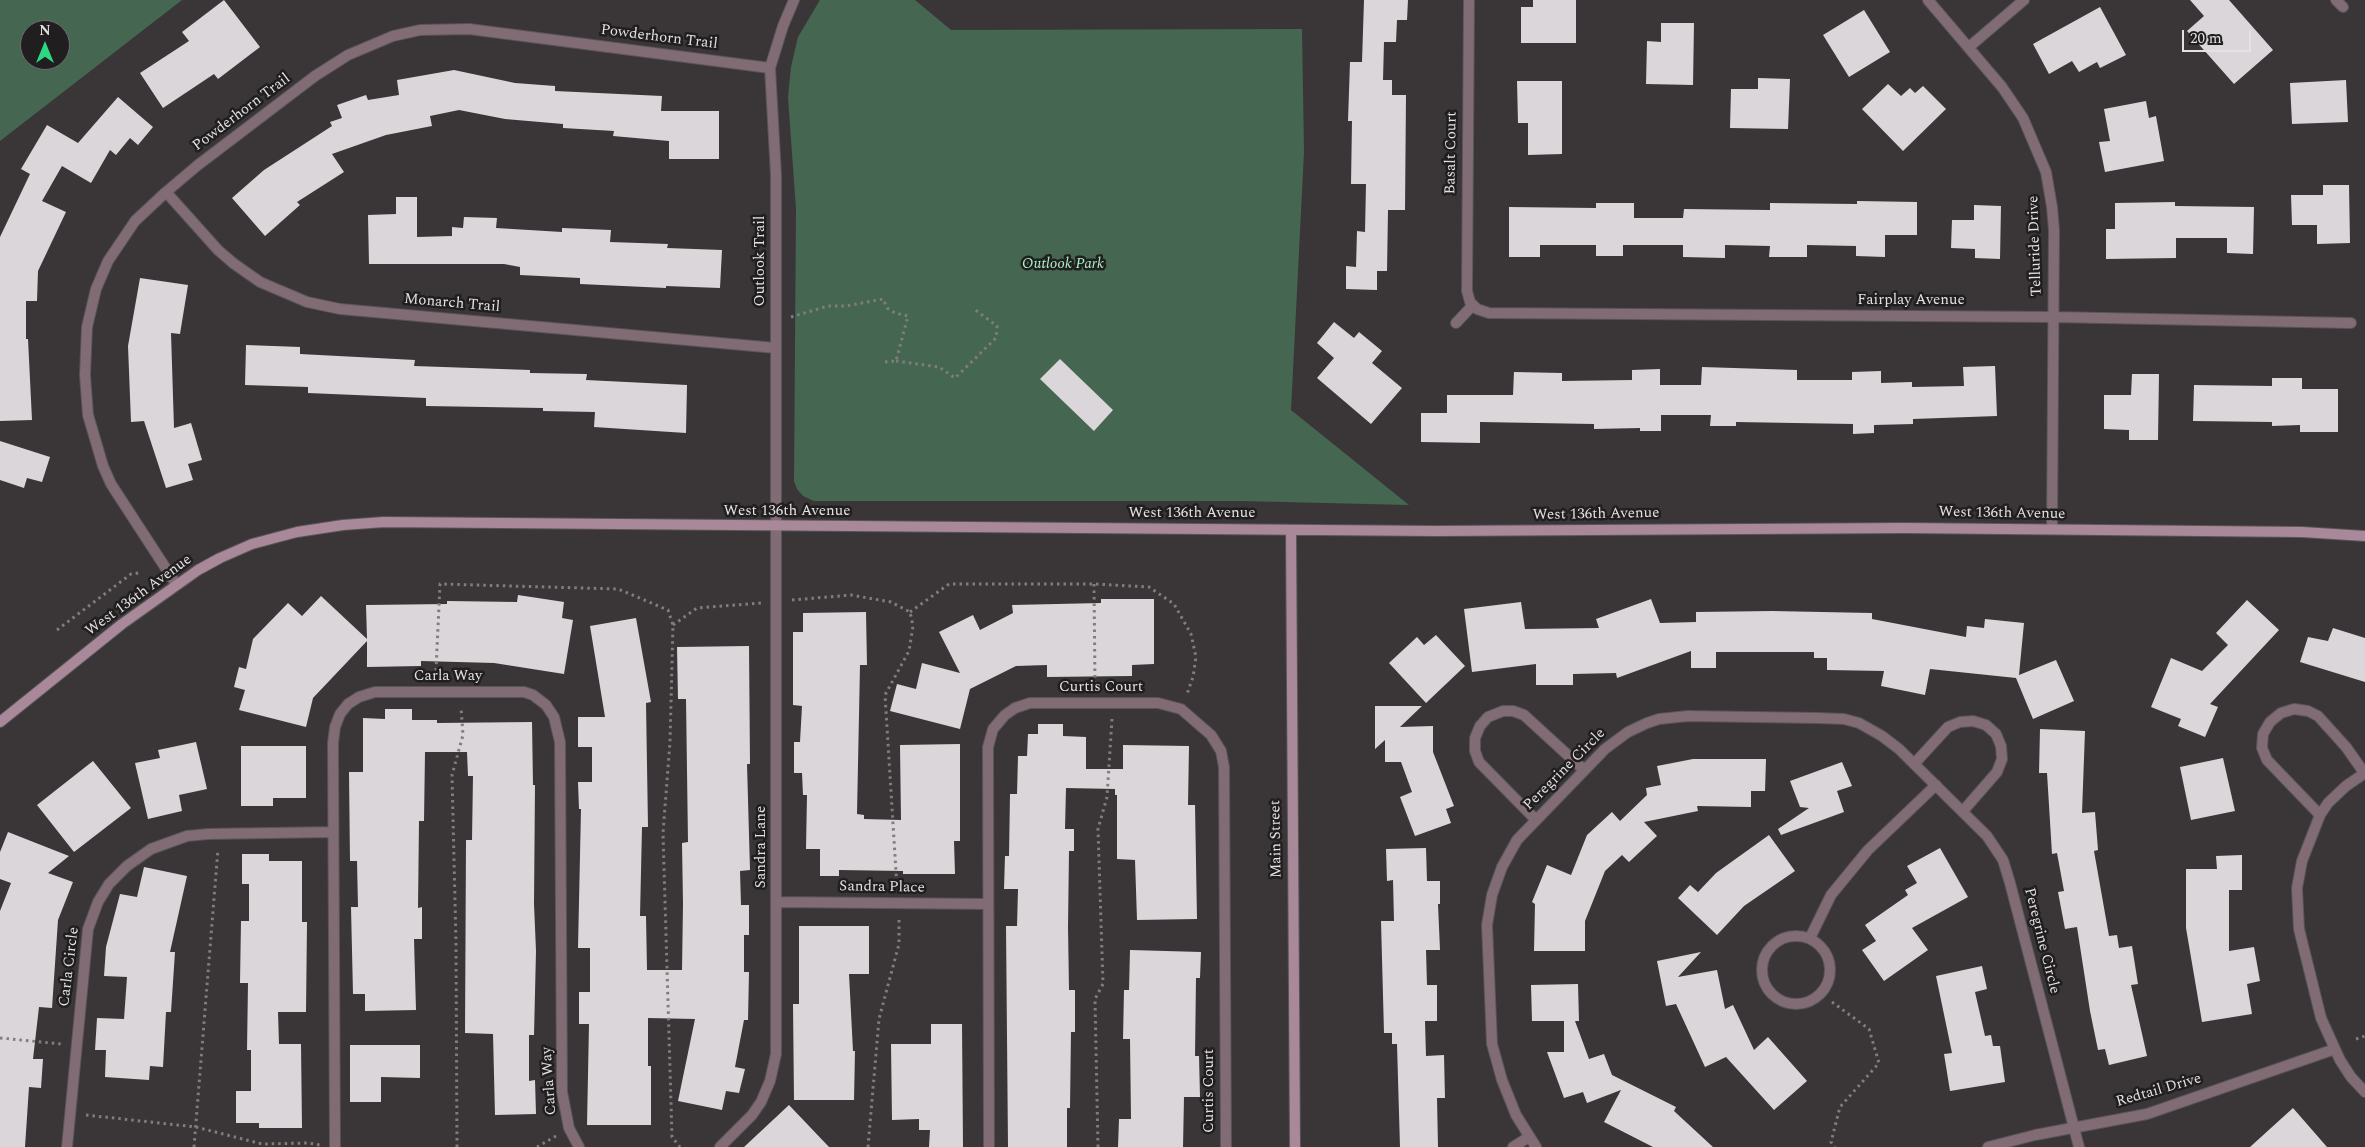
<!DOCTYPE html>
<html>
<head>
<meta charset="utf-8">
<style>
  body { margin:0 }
  #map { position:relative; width:2365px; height:1147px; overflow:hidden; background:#3a3638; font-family:Spectral,serif }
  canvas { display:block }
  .north { position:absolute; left:20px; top:20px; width:50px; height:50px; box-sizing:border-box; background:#201e1f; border:1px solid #6e6c6d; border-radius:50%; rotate:0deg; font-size:14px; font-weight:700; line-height:20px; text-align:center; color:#e3e1e2 }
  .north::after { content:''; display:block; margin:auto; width:18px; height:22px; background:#2ed883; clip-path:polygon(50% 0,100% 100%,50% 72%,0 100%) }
  .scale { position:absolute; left:2182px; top:30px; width:69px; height:22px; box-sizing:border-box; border:2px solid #e3e1e2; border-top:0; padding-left:6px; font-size:15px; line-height:18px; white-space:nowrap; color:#e3e1e2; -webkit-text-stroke:4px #201e1f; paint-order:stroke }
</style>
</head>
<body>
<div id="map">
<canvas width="2365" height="1147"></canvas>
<div class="north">N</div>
<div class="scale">20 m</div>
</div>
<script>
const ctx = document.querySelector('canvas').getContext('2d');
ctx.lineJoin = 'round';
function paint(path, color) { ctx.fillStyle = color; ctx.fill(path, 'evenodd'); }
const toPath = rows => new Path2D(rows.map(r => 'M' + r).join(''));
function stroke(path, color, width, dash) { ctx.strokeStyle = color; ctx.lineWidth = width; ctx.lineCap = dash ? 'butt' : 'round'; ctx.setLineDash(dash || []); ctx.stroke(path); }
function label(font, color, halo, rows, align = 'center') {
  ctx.font = font + ' Spectral,serif'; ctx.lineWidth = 5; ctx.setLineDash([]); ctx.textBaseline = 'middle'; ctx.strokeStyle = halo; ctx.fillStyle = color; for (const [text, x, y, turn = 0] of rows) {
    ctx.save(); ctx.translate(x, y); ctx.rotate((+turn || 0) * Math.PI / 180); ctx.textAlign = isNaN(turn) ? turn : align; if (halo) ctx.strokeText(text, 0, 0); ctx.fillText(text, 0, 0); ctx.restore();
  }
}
paint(toPath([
  [0,0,182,0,0,141],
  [30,30,60,30,60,60,30,60],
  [820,0,915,0,951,30,1302,29,1304,152,1291,410,1409,505,1241,501,814,501,803,496,797,489,794,481,796,209,788,97,791,67,798,37]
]), '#456751');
paint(toPath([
  [224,0,260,47,218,79,214,74,163,108,140,73,189,41,182,32],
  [1364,0,1408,0,1407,20,1397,20,1396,42,1384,42,1383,80,1392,80,1392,95,1406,95,1405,210,1388,210,1387,271,1377,271,1377,290,1346,289,1346,266,1356,267,1357,231,1365,232,1366,184,1351,184,1352,121,1348,121,1350,62,1362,62],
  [1533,0,1576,0,1576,43,1521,43,1521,7,1533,7],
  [2190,0,2229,0,2273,50,2234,84,2187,31,2204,16],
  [2100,7,2126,55,2100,68,2097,62,2079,72,2072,61,2049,74,2033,44],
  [1864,10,1890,52,1849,77,1823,35],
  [1661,23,1694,23,1693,85,1646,84,1647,41,1661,42],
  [454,70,515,83,555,86,555,91,662,96,661,111,719,111,719,159,669,159,669,141,613,136,614,131,563,128,563,124,505,119,459,110,430,116,432,126,386,135,332,154,344,172,297,202,300,205,265,236,232,198,264,170,332,126,330,122,342,118,337,105,366,95,368,100,399,95,397,80],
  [1758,78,1790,79,1788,129,1730,128,1731,89,1758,89],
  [2346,80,2348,122,2292,124,2290,83],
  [1517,81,1562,81,1562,154,1528,155,1528,123,1518,123],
  [1888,84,1901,96,1910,88,1915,93,1923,86,1946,109,1903,151,1862,109],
  [118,97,153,127,138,145,130,138,116,155,110,150,91,183,62,166,42,201,66,212,38,271,37,301,26,301,26,339,28,339,32,420,0,421,0,237,30,174,21,169,47,125,78,143],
  [2146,101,2149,118,2156,116,2164,161,2105,172,2099,142,2110,141,2104,109],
  [2323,185,2349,185,2350,243,2317,244,2317,225,2292,225,2291,195,2323,195],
  [396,197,417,197,417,237,452,236,452,227,463,228,464,217,497,218,496,228,562,232,562,228,611,230,610,242,668,244,667,248,722,250,720,288,666,286,666,288,580,284,580,278,520,275,520,267,504,264,369,264,368,215,396,214],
  [1857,201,1917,202,1917,235,1885,235,1885,257,1856,256,1856,246,1807,245,1807,257,1769,257,1770,246,1725,245,1725,258,1683,257,1683,245,1623,245,1623,256,1596,256,1596,245,1540,245,1540,257,1509,257,1509,207,1596,208,1596,203,1634,203,1634,218,1683,218,1684,209,1770,210,1770,203,1857,204],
  [2175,202,2175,206,2254,207,2253,254,2227,253,2227,238,2176,238,2176,258,2106,259,2106,229,2115,229,2115,203],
  [1974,205,2001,206,2000,259,1975,258,1975,249,1951,248,1952,220,1974,220],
  [140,278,188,285,180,334,171,333,174,428,191,423,202,460,188,464,193,480,166,488,144,421,131,422,128,346],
  [1334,322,1354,338,1359,332,1382,351,1372,363,1402,388,1371,424,1317,378,1334,358,1317,343],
  [246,345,300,347,300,354,415,360,414,366,530,370,530,373,587,374,586,380,687,385,686,433,594,427,595,412,543,411,543,408,426,406,426,398,308,393,308,387,245,385],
  [1060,359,1113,410,1094,431,1040,379],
  [1995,366,1997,416,1913,419,1913,424,1874,425,1874,433,1853,434,1853,424,1736,422,1736,426,1710,426,1711,415,1661,415,1661,431,1640,431,1640,428,1594,429,1594,424,1480,422,1480,443,1421,442,1421,413,1447,413,1447,395,1513,395,1514,372,1562,373,1562,381,1632,380,1632,370,1660,369,1660,385,1701,385,1702,367,1797,370,1797,380,1852,380,1852,372,1881,371,1881,383,1912,382,1912,387,1964,386,1963,367],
  [2132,374,2159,374,2158,440,2129,440,2129,430,2104,429,2104,395,2131,395],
  [2272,378,2302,378,2302,389,2338,389,2338,432,2300,432,2300,425,2272,426,2272,422,2193,421,2194,385,2272,386],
  [0,441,50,457,42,482,27,478,24,488,0,480],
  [518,595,564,602,562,618,573,620,564,674,494,663,421,661,421,666,367,667,367,641,313,698,306,727,239,710,245,690,234,687,239,667,246,669,253,639,288,603,302,616,321,596,367,639,366,605,447,604,447,601,517,602],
  [1101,599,1154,599,1154,664,1132,665,1132,676,1047,677,1047,665,1016,666,970,689,960,729,890,711,897,684,916,689,922,663,960,673,939,632,973,615,980,630,1013,613,1012,605,1101,603],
  [1651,599,1660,623,1696,622,1696,612,1772,611,1872,613,1872,619,1966,637,1967,626,1984,628,1985,619,2024,623,2019,675,2056,660,2074,701,2033,719,2016,678,1930,669,1925,695,1881,686,1884,671,1827,670,1827,658,1814,658,1814,652,1716,652,1716,668,1691,668,1691,651,1617,678,1616,673,1573,674,1573,685,1536,685,1536,664,1472,672,1464,609,1521,602,1525,629,1599,628,1596,619],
  [2247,600,2279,630,2210,704,2218,707,2205,737,2178,726,2181,719,2151,707,2171,658,2202,671,2228,645,2216,633],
  [866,612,867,665,860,665,857,814,864,815,864,819,901,820,900,745,960,744,960,841,954,841,955,874,903,874,903,871,839,870,839,876,820,876,820,849,806,849,807,795,803,795,802,773,794,773,794,742,800,742,802,706,793,705,793,632,803,632,803,613],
  [636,618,651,702,646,703,648,827,642,827,640,916,646,916,647,970,682,970,683,904,682,843,688,842,686,699,678,699,677,647,749,646,750,764,747,764,750,870,740,871,741,905,749,905,749,935,744,935,744,972,749,972,748,1020,744,1020,735,1067,745,1069,739,1093,726,1091,722,1110,678,1101,695,1019,648,1018,648,1066,651,1066,651,1125,587,1125,589,1024,579,1024,579,992,590,992,590,948,578,948,581,809,579,809,578,782,592,782,592,747,578,747,578,717,605,717,590,626],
  [2333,628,2365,638,2365,682,2300,662,2308,637,2328,641],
  [1436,635,1465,666,1426,703,1389,663,1417,637,1424,645],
  [1375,706,1422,706,1400,727,1433,726,1433,752,1454,806,1446,809,1451,823,1415,836,1400,797,1412,792,1401,762,1385,762,1385,740,1375,749],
  [385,709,412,709,412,720,437,720,437,723,532,722,533,785,535,785,534,904,536,951,534,1035,529,1035,529,1081,535,1080,536,1114,495,1115,493,1034,465,1033,466,840,472,840,473,776,468,776,467,752,425,752,424,821,419,821,418,908,422,907,422,939,414,939,416,1010,365,1011,365,994,353,994,351,907,358,907,357,861,350,861,349,772,363,772,363,718,385,719],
  [1038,724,1063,724,1063,736,1086,737,1086,769,1123,769,1123,745,1189,746,1188,805,1195,805,1197,919,1137,920,1135,860,1117,859,1117,795,1115,795,1115,789,1066,788,1065,829,1074,829,1074,851,1069,851,1068,927,1069,990,1075,990,1075,1032,1071,1032,1070,1108,1067,1108,1067,1147,1008,1147,1006,926,1017,926,1018,889,1004,889,1005,856,1009,856,1010,794,1017,794,1018,756,1027,756,1028,734,1038,734],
  [2040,729,2085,731,2082,813,2095,812,2098,850,2094,851,2109,936,2117,935,2119,948,2132,946,2138,984,2131,985,2147,1056,2109,1065,2105,1049,2098,1050,2090,1011,2077,927,2065,929,2058,892,2064,891,2057,853,2052,854,2047,773,2039,773],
  [196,742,207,789,179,795,182,811,148,819,135,763,160,758,158,750],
  [241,746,306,746,306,798,273,798,273,806,241,806],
  [2223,758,2235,811,2191,820,2180,767],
  [1693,759,1766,759,1765,791,1751,791,1751,807,1697,806,1698,811,1644,822,1657,836,1629,862,1622,855,1605,871,1585,921,1585,951,1534,951,1535,904,1532,902,1547,865,1571,875,1587,835,1612,812,1620,821,1647,795,1646,788,1661,785,1657,766],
  [93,761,131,808,74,852,37,805],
  [1842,762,1852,786,1837,791,1844,812,1781,835,1778,829,1809,808,1800,807,1790,781],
  [8,832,69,856,48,873,73,882,58,920,52,1008,39,1007,33,1059,43,1059,41,1088,29,1087,25,1147,0,1147,0,911,11,883,0,879,0,852],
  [1769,835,1795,871,1744,906,1717,935,1678,898,1690,885,1698,892,1716,873],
  [1426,848,1427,881,1440,881,1440,904,1438,904,1440,950,1426,950,1427,985,1437,985,1437,1021,1425,1021,1426,1056,1444,1055,1445,1098,1437,1098,1438,1147,1400,1147,1397,1044,1392,1044,1392,1033,1384,1033,1381,921,1394,921,1393,880,1387,881,1386,849],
  [1940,848,1968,897,1912,928,1928,950,1884,981,1862,950,1876,941,1865,925,1908,895,1905,890,1917,883,1907,866],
  [242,854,269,854,269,861,302,861,302,922,307,922,306,1012,278,1012,279,1044,301,1044,302,1128,259,1128,259,1123,236,1123,236,1091,251,1091,251,1050,247,1050,248,983,240,983,241,921,249,921,249,884,242,884],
  [2242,855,2242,890,2229,890,2229,951,2254,947,2260,981,2247,984,2252,1014,2202,1022,2186,928,2186,869,2217,869,2216,856],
  [144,867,187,876,170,952,175,952,171,1012,166,1012,163,1067,150,1066,149,1080,105,1077,106,1050,95,1050,97,1018,124,1019,127,977,104,976,106,947,120,894,137,897],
  [799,926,869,926,869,974,849,974,853,1051,855,1051,854,1100,794,1100,793,1004,799,1004],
  [1130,950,1201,952,1200,978,1196,978,1195,1056,1199,1056,1200,1097,1184,1097,1183,1147,1118,1147,1119,1119,1131,1119,1130,1039,1123,1039,1124,990,1129,990],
  [1701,952,1678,977,1717,970,1725,1009,1733,1005,1754,1050,1768,1037,1807,1081,1774,1110,1726,1057,1705,1067,1676,1004,1666,1006,1657,961],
  [1982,966,1987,989,1975,992,1985,1036,1991,1035,1993,1046,2000,1046,2005,1082,1950,1091,1944,1054,1952,1053,1936,976],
  [1578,984,1579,1021,1575,1021,1589,1059,1604,1054,1612,1075,1676,1107,1674,1111,1713,1147,1653,1147,1604,1122,1621,1090,1587,1103,1583,1092,1564,1098,1547,1052,1564,1052,1564,1021,1532,1021,1531,985],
  [931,1024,962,1024,963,1147,929,1147,930,1130,919,1130,919,1119,892,1120,891,1044,931,1044],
  [350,1045,420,1045,420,1078,381,1077,381,1102,350,1102],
  [789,1105,829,1147,744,1147],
  [2293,1108,2327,1147,2250,1147]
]), '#dbd6d9');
const street = toPath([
  [1469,0,1467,291,1470,302,1477,309,1489,313,2053,317,2351,323],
  [1928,0,2002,87,2023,118,2046,172,2052,207,2054,230,2052,529],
  [2336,0,2343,7],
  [1969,47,2024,0],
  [166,192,218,250,233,263,260,282,307,302,340,309,776,348],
  [1456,323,1473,305],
  [176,584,111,484,103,466,88,415,85,375,87,327,96,289,108,261,135,221,166,192,198,165,315,76,348,55,393,36,420,30,469,29,770,68],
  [1914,764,1948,727,1960,722,1973,721,1986,725,1996,734,2001,746,2002,759,1997,772,1963,811],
  [2365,773,2346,786,2328,803,2320,815,2302,861,2297,888,2299,929,2321,1018,2340,1060,2351,1077,2365,1092],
  [2320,815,2267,760,2262,748,2263,734,2270,722,2281,713,2294,709,2308,711,2318,716,2346,747,2365,774],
  [1536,820,1479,762,1475,751,1475,738,1480,726,1488,717,1503,711,1513,711,1524,715,1584,770],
  [777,902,988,904],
  '1762 970a34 34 0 1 1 68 0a34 34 0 1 1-68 0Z',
  [1810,938,1831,895,1868,850,1936,785],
  [67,1147,88,929,98,902,109,884,127,866,151,849,187,836,208,834,333,832],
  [335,1147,333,743,335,727,340,714,348,704,359,697,375,692,524,692,533,695,546,705,554,717,560,742,562,1092,569,1128,579,1147],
  [720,1147,752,1115,761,1102,770,1081,776,1054,776,175,770,68,783,26,794,0],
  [989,1147,988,747,993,729,1005,715,1015,708,1030,703,1158,703,1181,709,1211,735,1221,751,1224,767,1226,1147],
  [1513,1147,1529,1137],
  [1536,1147,1516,1115,1502,1080,1492,1044,1487,925,1492,895,1502,867,1517,840,1605,749,1628,732,1647,723,1659,719,1688,716,1818,718,1844,719,1859,723,1882,736,1899,749,1987,836,2003,860,2010,883,2079,1147],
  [1988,1147,2035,1135,2147,1114,2335,1049]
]);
const secondary = toPath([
  [1291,530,1295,1147],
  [0,722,122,624,198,570,220,558,252,544,297,532,343,525,384,522,1436,531,1904,528,2302,532,2365,536]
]);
stroke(street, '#585557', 12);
stroke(secondary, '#585557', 12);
stroke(toPath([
  [791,317,828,306,846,306,883,299,887,308,895,313,908,316,896,361,883,362],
  [896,361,939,367,955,378,996,338,997,326,974,309],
  [1094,584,1095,683,1098,686],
  [792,600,851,595,891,602,910,612,913,626,909,651,885,695,897,888],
  [910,612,949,584,1094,584,1149,587,1174,604,1191,634,1196,657,1193,677,1187,694],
  [673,625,697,608,761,603],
  [57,630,131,574,139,573],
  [441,675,436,670,440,584,618,589,668,610,673,625,670,742,663,833,672,1137,680,1147],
  [1832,1002,1869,1029,1879,1063,1840,1107,1831,1142,1835,1147],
  [0,1038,62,1044],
  [2356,1039,2365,1036],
  [86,1115,196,1127,262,1144,308,1143,320,1145],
  [194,1147,218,849],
  [457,1147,456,943,452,775,463,735,461,707],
  [537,1147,556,1136],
  [868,1147,879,1019,899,944,899,919],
  [1098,1147,1095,999,1103,984,1098,829,1107,797,1112,719]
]), '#807d7e', 3, [2.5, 4]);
stroke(street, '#816c76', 10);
stroke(secondary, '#a98999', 10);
label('15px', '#e3e1e2', '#201e1f', [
  ["Powderhorn Trail",659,38,7],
  ["Powderhorn Trail",242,113,-37],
  ["Basalt Court",1452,153,-89],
  ["Telluride Drive",2036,246,-92],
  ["Outlook Trail",761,261,-90],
  ["Fairplay Avenue",1911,301],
  ["Monarch Trail",452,304,5],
  ["West 136th Avenue",787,512],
  ["West 136th Avenue",1192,514],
  ["West 136th Avenue",2002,514,1],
  ["West 136th Avenue",1596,515,-1],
  ["West 136th Avenue",139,596,-36],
  ["Carla Way",448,677],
  ["Curtis Court",1101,688],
  ["Peregrine Circle",1565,770,-45],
  ["Main Street",1277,839,-91],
  ["Sandra Lane",762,847,-90],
  ["Sandra Place",882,888,1],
  ["Peregrine Circle",2041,941,76],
  ["Carla Circle",70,967,-83],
  ["Carla Way",550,1081,-94],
  ["Curtis Court",1210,1091,-90],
  ["Redtail Drive",2159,1091,-16]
]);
label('italic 15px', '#aaf2c3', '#201e1f', [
  ["Outlook Park",1063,265]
]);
</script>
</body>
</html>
